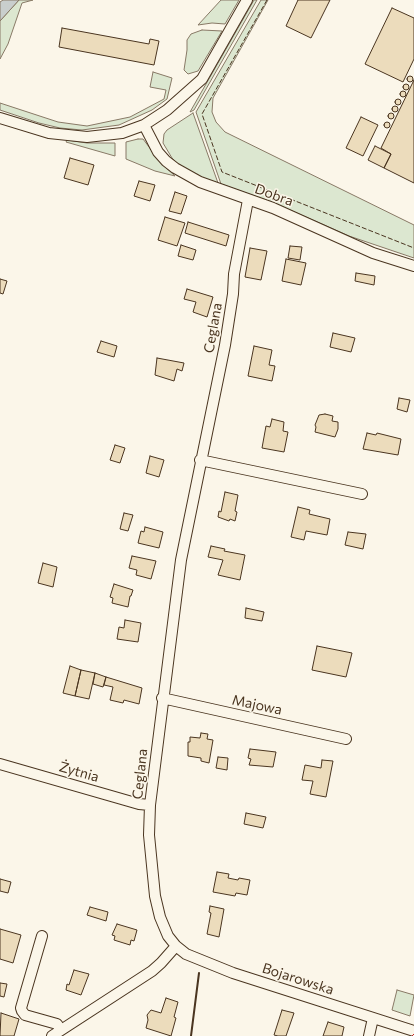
<!DOCTYPE html>
<html>
<head>
<meta charset="utf-8">
<style>
  body { margin:0 }
  canvas { display:block; background:#fbf6e9 }
</style>
</head>
<body>
<canvas width="414" height="1036"></canvas>
<script>
const ctx = document.querySelector('canvas').getContext('2d');
ctx.lineJoin = 'round';
function paint(path, color) { ctx.fillStyle = color; ctx.fill(path, 'evenodd'); }
const toPath = rows => new Path2D(rows.map(r => 'M' + r).join(''));
function stroke(path, color, width, dash) { ctx.strokeStyle = color; ctx.lineWidth = width; ctx.lineCap = dash ? 'butt' : 'round'; ctx.setLineDash(dash || []); ctx.stroke(path); }
function label(font, color, halo, rows, align = 'center') {
  ctx.font = font + ' Commissioner,sans-serif'; ctx.lineWidth = 3; ctx.setLineDash([]); ctx.textBaseline = 'middle'; ctx.strokeStyle = halo; ctx.fillStyle = color; for (const [text, x, y, turn = 0] of rows) {
    ctx.save(); ctx.translate(x, y); ctx.rotate((+turn || 0) * Math.PI / 180); ctx.textAlign = isNaN(turn) ? turn : align; if (halo) ctx.strokeText(text, 0, 0); ctx.fillText(text, 0, 0); ctx.restore();
  }
}
const green = toPath([
  [19,0,33,0,22,3,8,44,0,59,0,21,19,0],
  [221,0,239,0,225,24,212,23,198,25,221,0],
  [254,0,257,0,194,110,190,112,254,0],
  [261,0,268,0,213,98,212,112,216,122,225,132,414,225,414,258,349,236,274,203,221,184,196,112,261,0],
  [202,30,222,31,198,71,188,74,184,70,187,50,187,40,191,34,202,30],
  [153,72,172,78,167,99,152,110,119,125,82,130,60,128,39,123,0,110,0,103,58,122,87,126,130,117,164,99,166,90,150,87,153,72],
  [193,113,218,183,195,176,179,165,172,158,163,143,164,134,167,130,193,113],
  [138,139,143,139,162,164,175,176,155,171,126,159,126,142,138,139],
  [67,140,87,143,115,143,115,156,66,142,67,140],
  [397,990,414,995,410,1016,392,1010,397,990]
]);
paint(green, '#dce7d0');
stroke(green, '#887966', 1);
const water = toPath([
  [3,0,19,0,0,21,0,2,3,0]
]);
paint(water, '#c9cecd');
stroke(water, '#887966', 1);
const building = toPath([
  [298,0,330,0,311,38,286,26,298,0],
  [392,8,414,18,414,59,403,82,365,64,392,8],
  [62,28,149,44,150,39,159,41,154,65,59,47,62,28],
  '407 79a3 3 0 1 1 6 0a3 3 0 1 1-6 0Z',
  [414,80,414,183,384,168,391,154,381,148,414,80],
  '403 87a3 3 0 1 1 6 0a3 3 0 1 1-6 0Z',
  '400 94a3 3 0 1 1 6 0a3 3 0 1 1-6 0Z',
  '395 102a3 3 0 1 1 6 0a3 3 0 1 1-6 0Z',
  '392 109a3 3 0 1 1 6 0a3 3 0 1 1-6 0Z',
  '388 116a3 3 0 1 1 6 0a3 3 0 1 1-6 0Z',
  [361,117,378,125,363,156,346,148,361,117],
  '384 125a3 3 0 1 1 6 0a3 3 0 1 1-6 0Z',
  [375,146,391,154,384,168,368,160,375,146],
  [70,158,94,165,88,185,64,178,70,158],
  [139,181,155,185,150,201,134,196,139,181],
  [175,192,187,196,181,214,169,211,175,192],
  [165,217,185,223,177,246,158,240,165,217],
  [188,222,229,235,226,246,185,233,188,222],
  [181,245,196,250,193,260,178,256,181,245],
  [290,246,302,247,300,260,288,258,290,246],
  [250,248,267,251,261,280,245,277,250,248],
  [286,259,306,263,301,285,282,281,286,259],
  [356,273,375,276,374,285,355,281,356,273],
  [0,279,7,281,3,294,0,293,0,279],
  [187,289,213,297,207,317,193,312,196,302,184,299,187,289],
  [333,333,355,338,351,352,330,347,333,333],
  [101,341,117,346,114,357,97,352,101,341],
  [254,346,272,350,269,365,275,366,272,381,248,376,254,346],
  [157,358,184,363,182,371,177,369,174,381,155,375,157,358],
  [399,398,410,400,407,412,397,409,399,398],
  [325,414,333,416,332,421,338,422,338,429,335,437,315,432,316,427,315,425,319,415,325,414],
  [272,419,284,422,283,431,288,432,284,452,262,448,266,426,270,427,272,419],
  [367,433,376,435,377,433,401,439,398,455,363,449,367,433],
  [115,445,125,448,120,463,110,460,115,445],
  [150,456,164,460,159,477,146,473,150,456],
  [225,492,238,495,235,511,237,512,235,521,230,519,229,521,218,517,219,511,221,512,225,492],
  [298,507,310,510,309,514,330,519,327,535,306,531,304,540,291,537,298,507],
  [124,513,133,515,128,531,120,529,124,513],
  [145,527,163,532,159,548,138,543,141,531,144,532,145,527],
  [348,532,366,534,363,549,345,545,348,532],
  [211,546,225,549,224,551,245,555,240,580,218,575,223,560,208,557,211,546],
  [132,556,156,561,151,579,136,575,137,570,129,568,132,556],
  [43,563,57,567,53,587,38,583,43,563],
  [114,584,133,590,131,596,130,596,128,607,112,603,113,598,110,597,114,584],
  [246,608,264,612,262,621,245,618,246,608],
  [125,620,141,623,138,642,117,639,119,627,124,628,125,620],
  [317,646,352,653,346,677,312,670,317,646],
  [70,666,81,670,75,696,63,693,70,666],
  [81,670,95,673,89,699,75,696,81,670],
  [95,673,106,677,103,687,93,684,95,673],
  [106,677,142,688,139,704,124,700,123,703,110,700,113,687,104,685,106,677],
  [201,733,208,734,207,739,213,740,209,763,201,761,201,758,188,756,188,742,190,742,190,737,200,738,201,733],
  [250,749,276,752,273,767,249,765,251,759,248,758,250,749],
  [218,757,228,758,227,770,216,768,218,757],
  [322,760,333,761,326,797,310,794,313,781,302,780,305,765,321,768,322,760],
  [246,813,266,817,263,828,244,824,246,813],
  [217,872,229,874,228,878,238,880,239,878,250,880,247,895,236,893,235,896,213,892,217,872],
  [0,879,11,882,8,893,0,891,0,879],
  [210,906,224,909,219,937,207,934,211,913,209,912,210,906],
  [90,907,108,912,106,921,87,915,90,907],
  [117,924,137,930,134,941,131,940,130,945,114,940,115,936,112,935,117,924],
  [0,929,21,935,13,963,0,959,0,929],
  [74,970,89,974,81,995,66,990,67,984,69,985,74,970],
  [0,983,7,984,4,997,0,996,0,983],
  [166,998,178,1002,174,1017,176,1018,171,1036,146,1028,148,1020,147,1015,151,1010,161,1013,166,998],
  [282,1010,294,1013,286,1036,278,1036,274,1035,282,1010],
  [1,1013,19,1019,14,1036,0,1036,1,1013],
  [328,1022,344,1027,342,1036,323,1036,328,1022]
]);
paint(building, '#ecdcbc');
stroke(building, '#4a3520', 1);
const street = toPath([
  [0,118,49,133,87,137,122,133,144,125,167,110,202,79,247,0],
  [144,125,158,152,166,161,175,168,200,182,273,208,373,253,414,266],
  [248,200,234,274,233,294,225,345,181,560,150,805,149,835,155,896,160,917,168,936,176,946,186,954,233,973,414,1031],
  [200,460,362,494],
  [162,698,346,739],
  [0,764,139,804,150,805],
  [42,936,21,1008,22,1011,25,1015,57,1024,61,1030],
  [52,1036,152,971,161,963,176,946],
  [369,1036,373,1018]
]);
stroke(street, '#4a3520', 12);
stroke(street, '#fbf6e9', 10);
stroke(toPath([
  [267,0,202,114,222,172,414,248]
]), '#4a3520', 1, [5, 2]);
stroke(toPath([
  [191,1036,199,973]
]), '#4a3520', 2);
stroke(toPath([
  [412,1036,414,1034]
]), '#c62828', 1, [14, 3, 2, 3]);
label('14px', '#4a3520', '#fbf6e9', [
  ["Dobra",274,195,20],
  ["Ceglana",213,328,-80],
  ["Majowa",257,705,12],
  ["Żytnia",79,772,16],
  ["Ceglana",140,774,-84],
  ["Bojarowska",298,979,18]
]);
</script>
</body>
</html>
